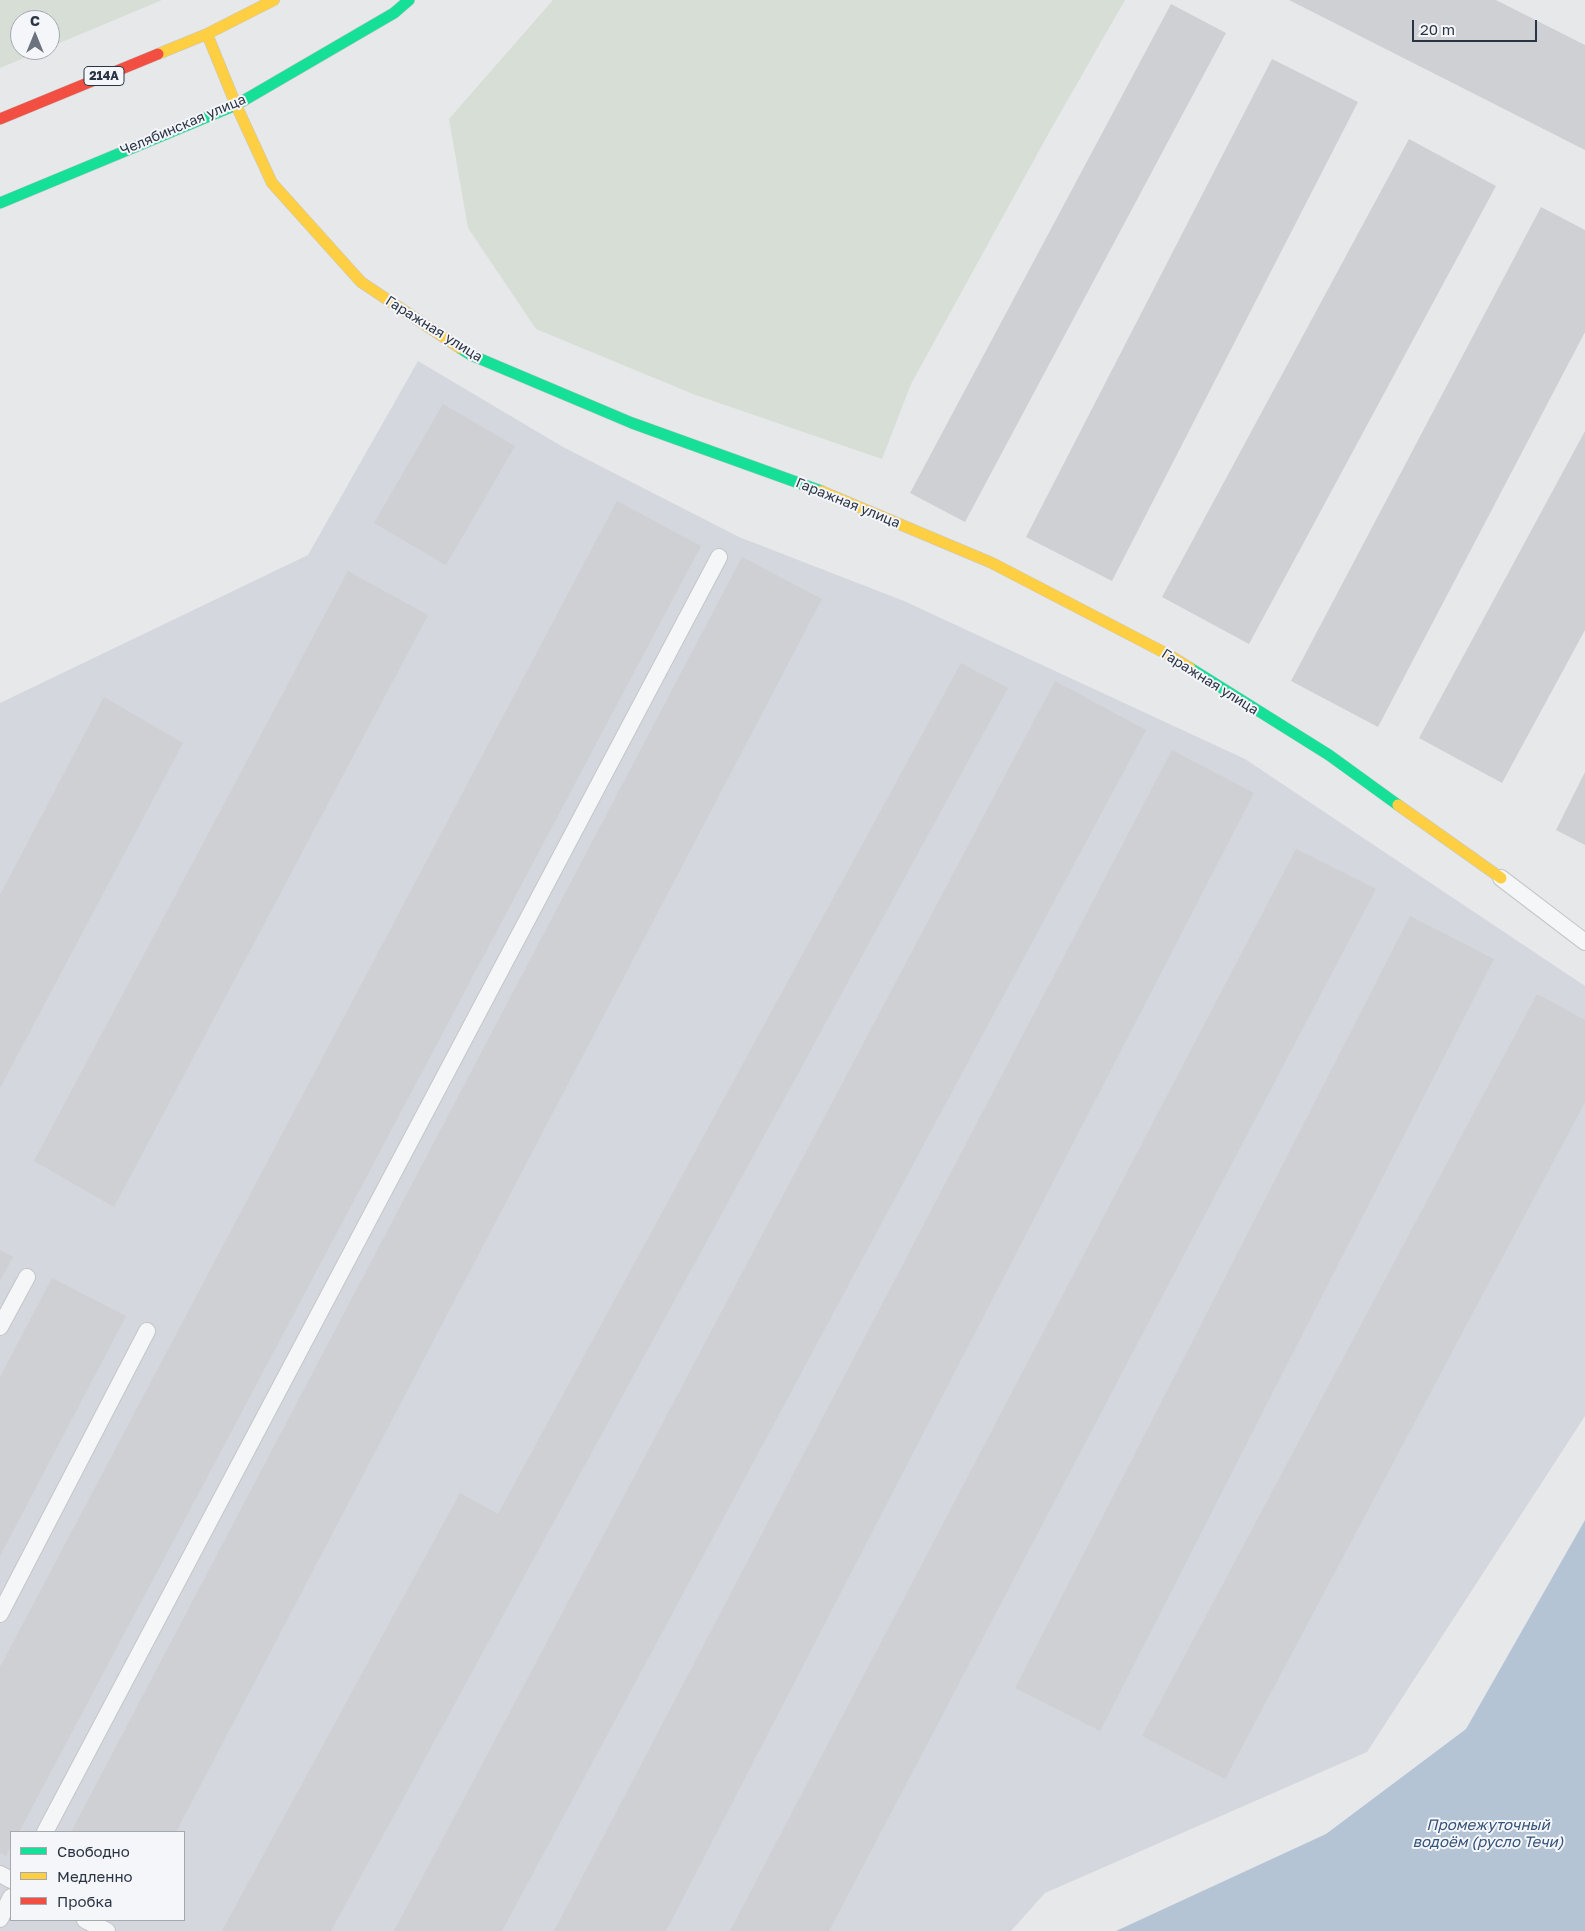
<!DOCTYPE html>
<html>
<head>
<meta charset="utf-8">
<style>
  body { margin:0 }
  #map { position:relative; width:1585px; height:1931px; overflow:hidden; background:#e6e8ea; font-family:"Golos Text",sans-serif }
  canvas { display:block }
  .legend { position:absolute; left:10px; top:1831px; width:175px; height:90px; box-sizing:border-box; background:#f4f6f9; border:1px solid #a4a8b1; margin:0; padding:6px 9px; list-style:none; font-size:15px; color:#2b3445 }
  .legend li { display:flex; align-items:center; gap:10px; height:25px }
  .legend b { width:25px; border:1px solid #a4a8b1 }
  .north { position:absolute; left:10px; top:10px; width:50px; height:50px; box-sizing:border-box; background:#f4f6f9; border:1px solid #a4a8b1; border-radius:50%; rotate:0deg; font-size:14px; font-weight:700; line-height:20px; text-align:center; color:#2b3445 }
  .north::after { content:''; display:block; margin:auto; width:18px; height:22px; background:#6c737f; clip-path:polygon(50% 0,100% 100%,50% 72%,0 100%) }
  .scale { position:absolute; left:1412px; top:20px; width:125px; height:22px; box-sizing:border-box; border:2px solid #2b3445; border-top:0; padding-left:6px; font-size:15px; line-height:18px; white-space:nowrap; color:#2b3445; -webkit-text-stroke:4px #f4f6f9; paint-order:stroke }
</style>
</head>
<body>
<div id="map">
<canvas width="1585" height="1931"></canvas>
<ul class="legend">
<li><b style="height:6px;background:#16e098"></b>Свободно</li>
<li><b style="height:6px;background:#ffcf43"></b>Медленно</li>
<li><b style="height:6px;background:#f24e42"></b>Пробка</li>
</ul>
<div class="north">С</div>
<div class="scale">20 m</div>
</div>
<script>
const ctx = document.querySelector('canvas').getContext('2d');
ctx.lineJoin = 'round';
function paint(path, color) { ctx.fillStyle = color; ctx.fill(path, 'evenodd'); }
const toPath = rows => new Path2D(rows.map(r => 'M' + r).join(''));
function stroke(path, color, width, dash) { ctx.strokeStyle = color; ctx.lineWidth = width; ctx.lineCap = dash ? 'butt' : 'round'; ctx.setLineDash(dash || []); ctx.stroke(path); }
function label(font, color, halo, rows, align = 'center') {
  ctx.font = font + ' "Golos Text",sans-serif'; ctx.lineWidth = 4; ctx.setLineDash([]); ctx.textBaseline = 'middle'; ctx.strokeStyle = halo; ctx.fillStyle = color; for (const [text, x, y, turn = 0] of rows) {
    ctx.save(); ctx.translate(x, y); ctx.rotate((+turn || 0) * Math.PI / 180); ctx.textAlign = isNaN(turn) ? turn : align; if (halo) ctx.strokeText(text, 0, 0); ctx.fillText(text, 0, 0); ctx.restore();
  }
}
paint(toPath([
  [418,361,563,447,739,537,904,601,1245,759,1585,986,1585,1416,1367,1752,1045,1893,1011,1931,0,1931,0,703,308,555],
  [11,1832,184,1832,184,1920,11,1920]
]), '#d4d7dd');
paint(toPath([
  [0,0,162,0,50,47,50,20,20,20,20,50,43,50,0,68],
  [553,0,1125,0,1051,129,911,384,882,459,693,394,536,329,468,228,449,119]
]), '#d6ded6');
paint(toPath([
  [1585,1520,1585,1931,1116,1931,1326,1834,1466,1729]
]), '#b4c4d5');
paint(toPath([
  [1289,0,1496,0,1585,45,1585,150],
  [1171,4,1226,33,965,522,910,493],
  [1272,59,1358,102,1112,581,1026,537],
  [1409,139,1496,186,1249,644,1162,597],
  [1541,207,1585,230,1585,332,1378,727,1291,681],
  [443,404,515,446,446,565,374,523],
  [1585,431,1585,630,1502,783,1419,738],
  [617,501,701,546,19,1832,11,1832,11,1846,6,1856,0,1853,0,1667],
  [742,557,822,599,176,1832,71,1832],
  [348,571,428,615,114,1207,34,1161],
  [961,663,1008,688,331,1931,222,1931,460,1493,498,1514],
  [1055,681,1146,730,502,1931,394,1931],
  [104,697,183,743,0,1088,0,895],
  [1172,750,1254,793,666,1931,554,1931],
  [1585,772,1585,845,1556,830],
  [1296,849,1376,889,829,1931,730,1931],
  [1410,916,1494,959,1100,1731,1015,1688],
  [1537,994,1585,1020,1585,1102,1225,1779,1142,1736],
  [0,1250,13,1257,0,1281],
  [52,1278,126,1316,0,1556,0,1377]
]), '#ced0d3');
const lane = toPath([
  [1501,878,1585,942],
  [0,1327,27,1277],
  [0,1614,147,1331],
  [45,1832,719,557],
  [0,1874,11,1880],
  [0,1919,11,1897],
  [85,1920,107,1931]
]);
const fast = toPath([
  [0,203,236,105,394,13,409,0],
  [460,348,471,355,632,423,821,491],
  [1190,668,1329,755,1398,805]
]);
const slow = toPath([
  [207,34,236,105],
  [158,54,207,34,274,0],
  [236,105,272,183,361,282,460,348],
  [821,491,992,563,1167,654,1190,668],
  [1398,805,1501,878]
]);
const jam = toPath([
  [0,119,158,54]
]);
stroke(lane, '#c4c6c8', 18);
stroke(fast, '#c4c6c8', 12);
stroke(slow, '#c4c6c8', 12);
stroke(jam, '#c4c6c8', 12);
stroke(lane, '#f5f6f7', 16);
stroke(fast, '#16e098', 11);
stroke(slow, '#ffcf43', 11);
stroke(jam, '#f24e42', 11);
for (const [x, y, w] of [
  [104,76,40]
]) { const box = new Path2D(); box.roundRect(x - w / 2, y - 9.5, w, 19, 4); ctx.fillStyle = '#f4f6f9'; ctx.fill(box); stroke(box, '#2b3445', 1); }
label('bold 12px', '#2b3445', null, [
  ["214А",104,76]
]);
label('14px', '#2b3445', '#f4f6f9', [
  ["Челябинская улица",183,125,-23],
  ["Гаражная улица",434,329,32],
  ["Гаражная улица",848,503,22],
  ["Гаражная улица",1210,682,32]
]);
label('italic 15px', '#34527a', '#f4f6f9', [
  ["Промежуточный",1488,1825],
  ["водоём (русло Течи)",1488,1842]
]);
</script>
</body>
</html>
